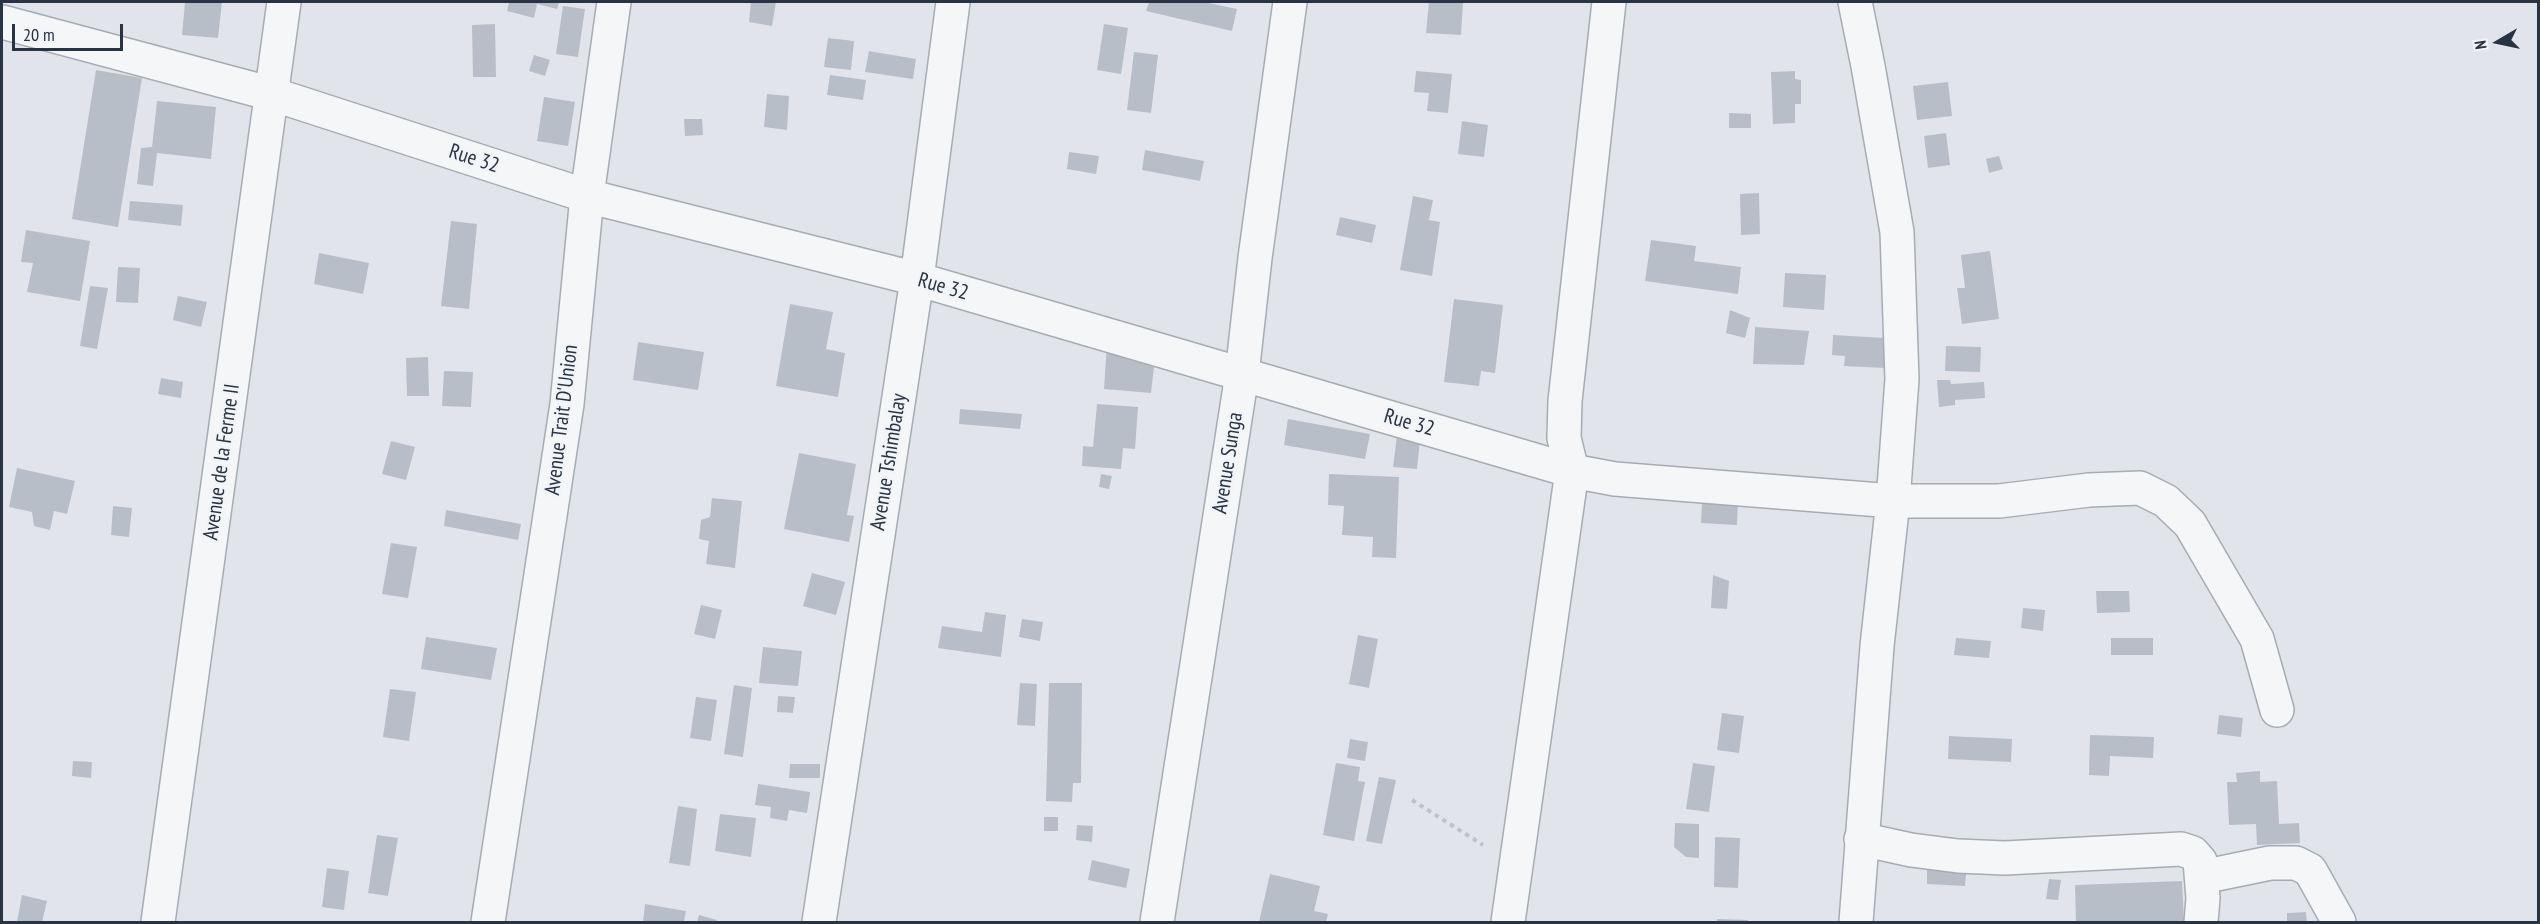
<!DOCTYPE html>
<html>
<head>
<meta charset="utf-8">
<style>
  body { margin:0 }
  #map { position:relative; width:2540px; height:924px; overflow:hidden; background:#e1e5eb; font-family:"PT Sans Narrow",sans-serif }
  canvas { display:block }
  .frame { position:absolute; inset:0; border:3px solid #283343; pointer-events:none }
  .north { position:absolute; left:2468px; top:12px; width:60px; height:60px; -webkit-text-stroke:4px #f1f4f8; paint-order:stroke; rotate:261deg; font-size:16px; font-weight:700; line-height:24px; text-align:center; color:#283343 }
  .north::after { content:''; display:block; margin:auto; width:21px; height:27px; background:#283343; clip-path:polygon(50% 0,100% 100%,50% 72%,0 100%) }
  .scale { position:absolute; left:12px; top:24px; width:111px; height:27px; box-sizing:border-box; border:3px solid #283343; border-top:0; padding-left:8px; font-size:18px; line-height:21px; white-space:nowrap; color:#283343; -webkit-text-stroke:4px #f1f4f8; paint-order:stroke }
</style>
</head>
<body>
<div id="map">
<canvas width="2540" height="924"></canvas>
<div class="frame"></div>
<div class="north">N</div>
<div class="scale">20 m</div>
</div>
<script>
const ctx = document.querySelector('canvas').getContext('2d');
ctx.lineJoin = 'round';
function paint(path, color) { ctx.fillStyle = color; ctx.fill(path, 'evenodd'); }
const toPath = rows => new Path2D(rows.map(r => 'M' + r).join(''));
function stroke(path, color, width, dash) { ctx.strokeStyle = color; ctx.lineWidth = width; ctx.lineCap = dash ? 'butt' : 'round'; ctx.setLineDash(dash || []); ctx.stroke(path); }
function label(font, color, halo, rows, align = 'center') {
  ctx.font = font + ' "PT Sans Narrow",sans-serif'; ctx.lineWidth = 4.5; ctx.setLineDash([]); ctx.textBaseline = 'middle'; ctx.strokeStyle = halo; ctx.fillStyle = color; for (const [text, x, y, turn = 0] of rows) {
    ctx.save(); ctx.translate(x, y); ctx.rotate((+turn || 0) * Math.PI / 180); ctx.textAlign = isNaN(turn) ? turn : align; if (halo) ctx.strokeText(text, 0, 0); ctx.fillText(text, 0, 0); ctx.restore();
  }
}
paint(toPath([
  [185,2,222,2,218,38,182,35],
  [509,2,559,2,557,9,537,4,534,18,507,11],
  [751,2,776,2,772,26,749,22],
  [1149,2,1204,2,1237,9,1232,31,1146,11],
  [1429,2,1463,2,1461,35,1426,33],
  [563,6,585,9,578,57,556,54],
  [495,24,496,77,473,77,472,25],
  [1104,24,1128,28,1121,74,1097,70],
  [828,38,854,41,851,70,824,67],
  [869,51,916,59,913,79,865,72],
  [1134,52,1158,55,1151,113,1127,110],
  [534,55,550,60,545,76,529,71],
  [96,70,142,78,118,227,72,219],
  [1416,71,1452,74,1448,113,1427,111,1429,93,1414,92],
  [1795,71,1795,79,1801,80,1801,104,1795,104,1795,123,1773,124,1771,72],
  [830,75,866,80,863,100,827,95],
  [1948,82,1952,116,1917,120,1913,86],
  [767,94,789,96,787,130,764,127],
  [544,97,575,102,568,146,537,141],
  [157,101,216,107,211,159,157,153,153,186,137,184,141,148,152,147],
  [1729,113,1751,114,1751,128,1729,128],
  [684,119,702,119,703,135,685,136],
  [1462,121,1488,125,1484,157,1458,154],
  [1946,133,1950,165,1928,168,1924,136],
  [1145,150,1204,161,1200,181,1142,170],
  [1069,152,1099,156,1096,174,1067,169],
  [1999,156,2003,169,1989,173,1986,159],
  [1759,193,1760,234,1741,235,1740,194],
  [1413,196,1433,200,1429,220,1440,222,1432,276,1400,270],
  [130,201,183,205,181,226,128,220],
  [1340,217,1376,225,1372,243,1336,235],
  [451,221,477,224,469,309,441,306],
  [26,230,90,241,80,301,27,292,33,263,21,262],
  [1651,240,1696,246,1694,261,1741,267,1738,294,1645,281],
  [1990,251,1999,319,1962,324,1957,288,1965,288,1961,255],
  [319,253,369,263,363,294,314,284],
  [118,267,140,268,138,303,116,302],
  [1785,273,1826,275,1824,310,1783,307],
  [90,286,108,288,97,349,80,346],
  [178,296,207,302,201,327,173,320],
  [1454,299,1503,305,1495,373,1481,371,1479,386,1444,382],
  [790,304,833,312,826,349,845,353,838,397,776,386],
  [1730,310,1750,318,1745,338,1726,333],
  [1755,327,1809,331,1804,365,1753,364],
  [1833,335,1886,338,1885,368,1844,366,1845,356,1832,355],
  [638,342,704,352,698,390,633,380],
  [1107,344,1156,349,1151,393,1104,389],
  [1946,346,1981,347,1980,372,1945,371],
  [428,357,429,396,407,396,406,358],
  [444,371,473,372,471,407,442,406],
  [161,378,183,382,181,398,158,394],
  [1937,380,1950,380,1951,384,1984,382,1985,398,1955,400,1955,405,1939,407],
  [1097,404,1138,407,1135,449,1123,448,1121,469,1082,466,1083,446,1093,447],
  [960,409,1022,414,1020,429,959,424],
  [1288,419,1370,434,1365,459,1284,445],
  [1397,435,1420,440,1417,469,1393,467],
  [391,441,415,447,406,480,382,474],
  [799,453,856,464,847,515,854,516,849,542,784,529],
  [17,468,75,481,67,514,54,511,50,530,34,526,32,512,9,507],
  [1101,474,1112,476,1109,489,1099,487],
  [1329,474,1399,477,1396,558,1372,557,1373,537,1342,535,1344,506,1328,505],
  [712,498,742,501,735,568,706,564,709,541,699,539,701,520,710,517],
  [1702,501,1738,502,1737,525,1701,523],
  [113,506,132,508,129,537,111,535],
  [446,510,521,524,518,540,444,526],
  [391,543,417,547,408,598,382,594],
  [812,573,845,582,836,615,803,606],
  [1713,575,1729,581,1727,609,1711,608],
  [2096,591,2129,591,2130,612,2097,613],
  [701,605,722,610,715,639,694,634],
  [2023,608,2045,610,2043,631,2021,628],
  [985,612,1006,615,1001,657,938,648,942,626,982,632],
  [1022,619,1043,622,1040,641,1019,637],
  [1358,635,1378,639,1369,688,1349,684],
  [426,637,497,648,491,680,421,669],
  [1956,638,1991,641,1989,658,1954,655],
  [2111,638,2153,638,2153,655,2111,655],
  [763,647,802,651,798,686,759,683],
  [1020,683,1037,684,1035,726,1017,725],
  [1049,683,1082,683,1081,783,1073,783,1072,802,1046,801],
  [734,685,752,688,743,757,724,754],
  [390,689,416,692,409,741,383,737],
  [778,696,795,697,793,713,777,712],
  [696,697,717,700,711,741,690,738],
  [1722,713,1744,716,1739,753,1717,750],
  [2219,715,2243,718,2241,737,2217,734],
  [2090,735,2154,737,2153,758,2110,756,2109,776,2089,775],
  [1949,736,2012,739,2011,762,1948,759],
  [1350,739,1368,742,1365,761,1347,758],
  [73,761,92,762,91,778,72,776],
  [1336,763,1360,767,1358,781,1365,782,1354,841,1323,835],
  [1693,763,1715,766,1709,812,1686,809],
  [790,764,820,764,820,778,789,778],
  [2260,771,2260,782,2277,781,2279,824,2299,823,2300,843,2257,845,2256,824,2229,825,2227,782,2237,782,2236,773],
  [1379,777,1396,780,1382,844,1366,841],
  [758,784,810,792,807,813,789,810,787,821,770,818,771,807,755,805],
  [678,806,697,809,690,866,669,863],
  [720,814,756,818,751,857,715,851],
  [1044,817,1058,817,1058,831,1044,831],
  [1675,823,1699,824,1699,858,1686,857,1674,847],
  [1077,825,1093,826,1092,842,1076,840],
  [377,835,398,838,388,896,368,893],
  [1715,837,1740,838,1738,888,1714,887],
  [1092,860,1130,869,1126,888,1088,880],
  [1927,860,1967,862,1965,886,1927,884],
  [327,868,349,871,344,910,322,907],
  [1270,874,1320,886,1314,911,1328,914,1326,922,1259,922],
  [2049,879,2061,880,2058,900,2046,899],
  [2182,881,2184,922,2076,922,2075,885],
  [22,895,47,901,42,922,17,922],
  [645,904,686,911,684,922,643,922],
  [2306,912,2307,922,2287,922,2287,913],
  [699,915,717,920,716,922,697,922],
  [1717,919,1748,920,1748,922,1717,922]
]), '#b8bec8');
const street = toPath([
  [1855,2,1868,66,1897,232,1902,379,1893,501,1877,646,1856,922],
  [2,22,272,94,587,196,917,279,1572,471,1615,479,1893,501,1999,501,2089,490,2140,488,2166,501,2190,524,2257,639,2277,710],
  [1861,839,1911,850,1958,856,2005,858,2181,849,2193,853,2200,861,2203,898,2201,922],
  [2202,877,2270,863,2296,863,2310,870,2339,922],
  [158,922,284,2],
  [488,922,567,404,587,196,614,2],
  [819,922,917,279,953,2],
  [1157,922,1242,374,1255,258,1290,2],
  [1508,922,1572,471,1564,438,1565,401,1609,2]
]);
stroke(street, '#a6acb5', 36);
stroke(toPath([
  [1412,800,1483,845]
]), '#bfc3c9', 4, [4.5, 4.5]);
stroke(street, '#f4f6f8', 33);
label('21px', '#283343', '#f1f4f8', [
  ["Rue 32",474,159,18],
  ["Rue 32",943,287,16],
  ["Avenue Trait D'Union",562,420,-83],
  ["Rue 32",1409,423,16],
  ["Avenue de la Ferme II",222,462,-82],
  ["Avenue Tshimbalay",889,462,-81],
  ["Avenue Sunga",1228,463,-81]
]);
</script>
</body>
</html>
